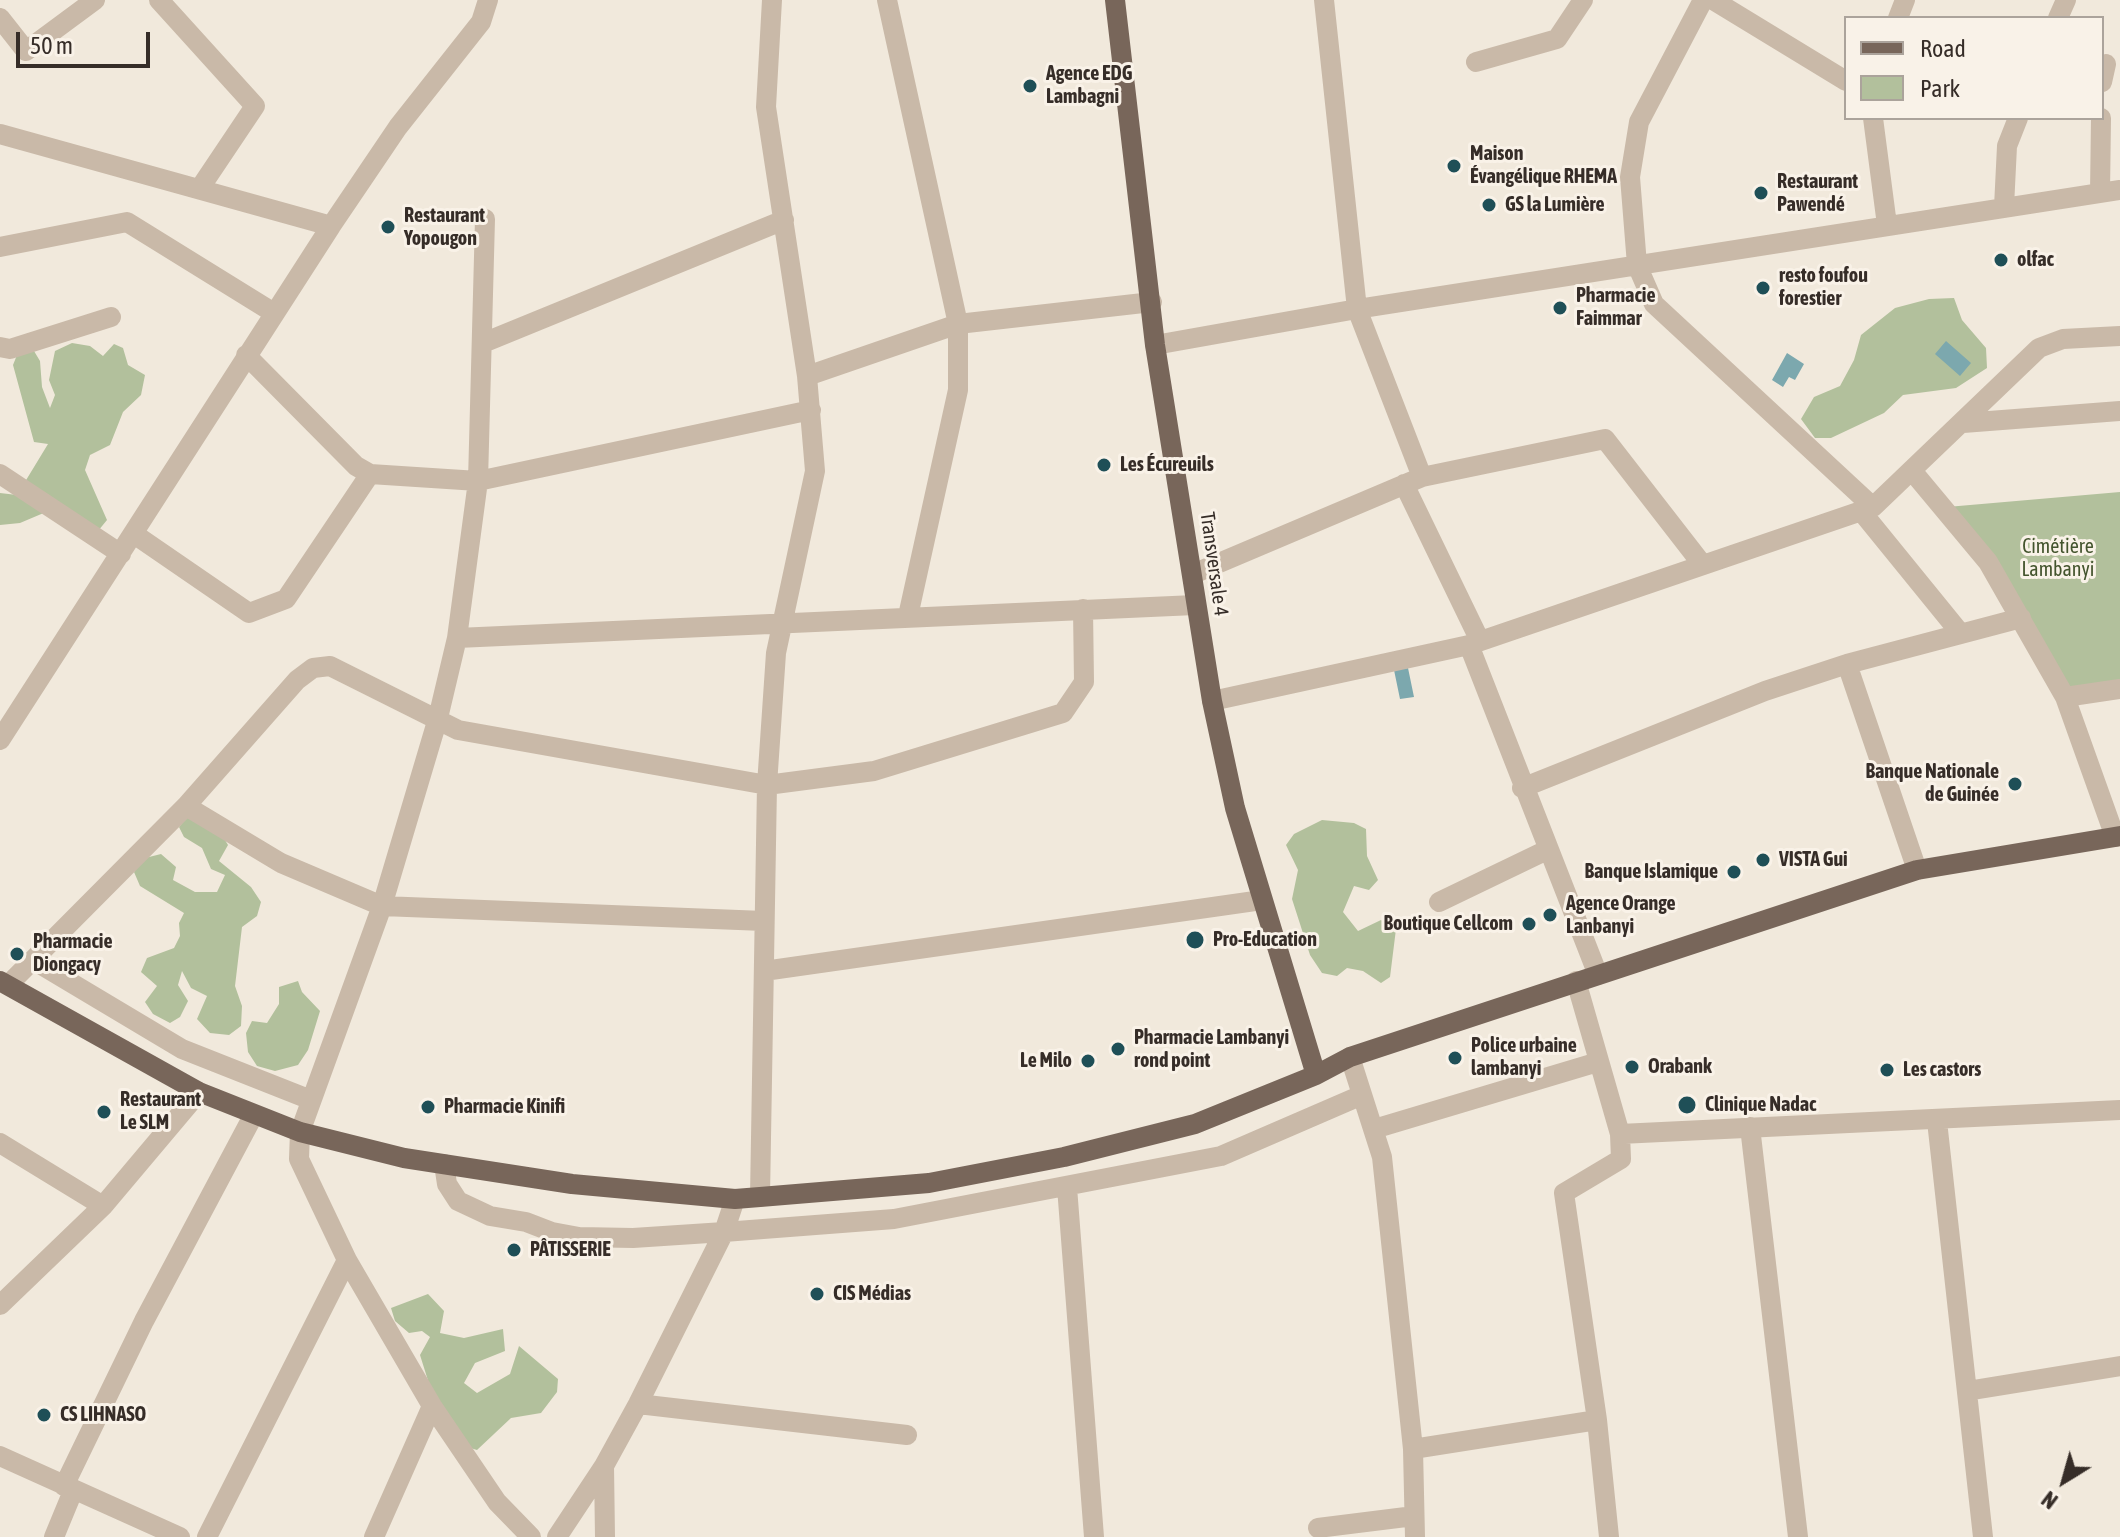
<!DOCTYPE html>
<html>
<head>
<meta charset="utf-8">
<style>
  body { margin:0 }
  #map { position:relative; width:2120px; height:1537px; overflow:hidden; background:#f1e9dc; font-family:"Asap Condensed",sans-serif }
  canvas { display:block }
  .legend { position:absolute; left:1844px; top:16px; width:260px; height:104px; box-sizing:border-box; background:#f9f2e8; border:2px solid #aba39b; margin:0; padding:10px 14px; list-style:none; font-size:24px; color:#362d28 }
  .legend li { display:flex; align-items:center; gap:16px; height:40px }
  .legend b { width:40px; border:2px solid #aba39b }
  .north { position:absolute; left:2024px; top:1441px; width:80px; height:80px; -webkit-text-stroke:6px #f9f2e8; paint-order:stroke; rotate:217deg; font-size:22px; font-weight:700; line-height:32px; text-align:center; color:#362d28 }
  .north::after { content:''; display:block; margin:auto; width:28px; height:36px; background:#362d28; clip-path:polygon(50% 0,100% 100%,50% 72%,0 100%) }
  .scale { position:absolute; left:16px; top:32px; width:134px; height:36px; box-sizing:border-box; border:4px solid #362d28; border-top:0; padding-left:10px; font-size:24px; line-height:28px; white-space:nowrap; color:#362d28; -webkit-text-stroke:6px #f9f2e8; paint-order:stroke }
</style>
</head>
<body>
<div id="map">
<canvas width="2120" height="1537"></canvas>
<ul class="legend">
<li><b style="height:10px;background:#78665a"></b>Road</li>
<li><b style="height:22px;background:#b2c09c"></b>Park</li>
</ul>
<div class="north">N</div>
<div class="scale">50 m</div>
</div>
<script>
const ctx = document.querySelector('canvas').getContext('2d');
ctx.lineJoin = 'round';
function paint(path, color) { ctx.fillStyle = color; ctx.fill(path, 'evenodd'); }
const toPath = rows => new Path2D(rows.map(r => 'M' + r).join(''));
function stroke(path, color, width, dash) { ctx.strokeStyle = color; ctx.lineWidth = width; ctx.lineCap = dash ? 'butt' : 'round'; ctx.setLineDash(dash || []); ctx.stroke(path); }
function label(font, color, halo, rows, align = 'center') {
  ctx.font = font + ' "Asap Condensed",sans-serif'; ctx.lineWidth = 6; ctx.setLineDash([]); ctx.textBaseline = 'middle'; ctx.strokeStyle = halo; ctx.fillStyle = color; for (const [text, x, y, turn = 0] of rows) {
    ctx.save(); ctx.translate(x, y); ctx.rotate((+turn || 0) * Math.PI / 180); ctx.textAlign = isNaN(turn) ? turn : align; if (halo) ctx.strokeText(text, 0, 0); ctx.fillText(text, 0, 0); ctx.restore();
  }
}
paint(toPath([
  [1954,298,1962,320,1986,348,1987,368,1956,388,1903,395,1884,413,1831,438,1815,438,1801,419,1814,397,1840,386,1854,360,1861,335,1895,308,1929,299],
  [72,343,90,346,103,356,114,344,123,348,128,365,145,375,141,395,123,412,110,445,90,455,85,470,107,520,98,531,46,512,20,523,0,525,0,493,17,495,48,444,34,442,13,365,19,350,34,351,40,361,42,387,50,408,55,395,49,380,55,351],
  [2120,492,2120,689,2065,697,1947,507],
  [188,816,220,832,228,845,219,861,251,887,261,902,257,916,242,927,235,986,242,1006,241,1026,229,1035,210,1033,197,1019,207,996,191,988,182,971,178,985,188,1001,180,1017,170,1023,153,1014,145,1002,157,986,141,972,147,958,174,948,180,936,179,923,184,913,140,886,134,872,141,859,161,854,176,867,173,880,195,892,217,892,225,875,211,869,202,848,184,837,179,827],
  [1322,820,1354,823,1366,829,1367,856,1378,880,1369,890,1354,886,1343,912,1358,931,1381,920,1396,929,1390,977,1381,983,1363,971,1347,968,1337,976,1322,973,1310,955,1292,899,1298,870,1286,845,1294,834],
  [298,981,302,992,320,1011,308,1050,298,1065,275,1071,257,1066,248,1052,246,1033,252,1021,267,1023,279,1004,279,987],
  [428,1294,444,1311,440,1333,464,1338,503,1329,505,1351,475,1363,464,1383,477,1393,510,1374,519,1346,558,1379,557,1392,541,1413,511,1418,477,1450,447,1441,420,1355,430,1337,422,1331,409,1333,395,1321,391,1308]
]), '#b2c09c');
paint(toPath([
  [1946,341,1971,363,1960,376,1935,354],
  [1787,353,1804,364,1795,380,1789,377,1783,387,1772,380],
  [1408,668,1414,697,1400,699,1394,670]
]), '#7ca8ae');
stroke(toPath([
  [159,0,255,106,200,188],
  [887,0,958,324,958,390,908,616],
  [1324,0,1357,309,1422,477],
  [1703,0,1639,122,1630,177,1637,265,1654,304,1873,507],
  [1713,0,1846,81],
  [0,18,26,51,95,0],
  [1898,18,1905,0],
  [2058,18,2066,0],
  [1476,62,1557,39,1583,0],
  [2102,82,2106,64],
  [1873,118,1887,225],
  [0,134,331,226],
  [2100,193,2101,118],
  [2004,207,2007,146,2018,118],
  [485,219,478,481,457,638,438,718,382,906,300,1132,299,1159,347,1260,432,1406,497,1502,531,1537],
  [0,247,127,222,274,313],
  [483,343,784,220],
  [1155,345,1357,309,2120,190],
  [0,347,10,349,111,317],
  [246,355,356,466,370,474,478,481,811,410],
  [807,376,958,324,1152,302],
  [1963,423,2120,411],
  [1913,472,1988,562,2065,697,2115,837],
  [0,474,121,554],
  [1404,484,1480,641],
  [1861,511,1961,634],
  [134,534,249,613,286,599,370,474],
  [1193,574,1422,477,1605,439,1702,564],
  [457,638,1195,605],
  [1469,645,1598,975],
  [1847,664,1917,870],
  [2065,697,2120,689],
  [1212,701,1469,645,1873,507,2039,348,2063,339,2120,336],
  [0,740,331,226,398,127,481,22,488,0],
  [1522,788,1765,691,1847,664,2021,618],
  [186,806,281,863,382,906,764,921],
  [1439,902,1547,850],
  [33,960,182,1049,311,1100],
  [764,971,1262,900],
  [1576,981,1620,1134,1621,1159,1564,1193,1597,1420,1609,1537],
  [8,985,186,806,297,680,313,668,330,666,458,730,767,785,874,771,1063,713,1084,682,1083,609],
  [1350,1057,1382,1157,1413,1449,1415,1537],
  [1937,1121,1983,1537],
  [1750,1127,1798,1537],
  [1374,1129,1598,1062],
  [1620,1134,2120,1110],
  [0,1143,103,1206],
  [444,1164,447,1184,458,1201,490,1216,526,1222,552,1232,579,1237,633,1238,724,1232,894,1219,1221,1156,1362,1095],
  [1067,1187,1094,1537],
  [760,1197,767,785,776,653,815,471,807,376,766,107,772,0],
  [0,1305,103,1206,199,1092],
  [1967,1391,2120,1366],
  [638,1404,907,1435],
  [1413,1449,1597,1420],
  [0,1456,180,1537],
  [604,1466,605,1537],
  [64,1486,144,1321,253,1116],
  [1318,1528,1414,1516],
  [54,1537,73,1491],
  [207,1537,347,1260],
  [374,1537,432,1406],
  [557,1537,604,1466,638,1404,724,1232,735,1199]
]), '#c9b9a8', 20);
stroke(toPath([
  [1115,0,1155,345,1212,701,1235,808,1316,1075],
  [0,981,199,1092,300,1132,404,1158,572,1184,735,1199,760,1197,929,1183,1064,1157,1195,1124,1316,1075,1350,1057,1917,870,2120,836]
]), '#78665a', 20);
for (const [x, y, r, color] of [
  [1030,86,8,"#1f4f57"],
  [1454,166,8,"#1f4f57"],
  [1761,193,8,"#1f4f57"],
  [1489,205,8,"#1f4f57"],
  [388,227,8,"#1f4f57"],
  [2001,260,8,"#1f4f57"],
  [1763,288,8,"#1f4f57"],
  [1560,308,8,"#1f4f57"],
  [1104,465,8,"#1f4f57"],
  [2015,784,8,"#1f4f57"],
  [1763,860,8,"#1f4f57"],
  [1734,872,8,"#1f4f57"],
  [1550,915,8,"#1f4f57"],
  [1529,924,8,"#1f4f57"],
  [1195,940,10,"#1f4f57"],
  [17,954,8,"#1f4f57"],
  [1118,1049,8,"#1f4f57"],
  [1455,1058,8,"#1f4f57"],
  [1088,1061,8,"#1f4f57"],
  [1632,1067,8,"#1f4f57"],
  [1887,1070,8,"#1f4f57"],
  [1687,1105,10,"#1f4f57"],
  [428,1107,8,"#1f4f57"],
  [104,1112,8,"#1f4f57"],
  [514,1250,8,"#1f4f57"],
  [817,1294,8,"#1f4f57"],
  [44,1415,8,"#1f4f57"]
]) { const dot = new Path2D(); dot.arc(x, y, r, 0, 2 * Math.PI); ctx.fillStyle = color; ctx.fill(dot); stroke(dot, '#f9f2e8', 3); }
label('bold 20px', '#362d28', '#f9f2e8', [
  ["Agence EDG",1046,74],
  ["Lambagni",1046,97],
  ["Maison",1470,154],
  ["Évangélique RHEMA",1470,177],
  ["Restaurant",1777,182],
  ["Pawendé",1777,205],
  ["GS la Lumière",1505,205],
  ["Restaurant",404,216],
  ["Yopougon",404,239],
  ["olfac",2017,260],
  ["resto foufou",1779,276],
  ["forestier",1779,299],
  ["Pharmacie",1576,296],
  ["Faimmar",1576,319],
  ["Les Écureuils",1120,465],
  ["Banque Nationale",1999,772,"right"],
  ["de Guinée",1999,795,"right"],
  ["VISTA Gui",1779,860],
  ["Banque Islamique",1718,872,"right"],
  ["Agence Orange",1566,904],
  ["Lanbanyi",1566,927],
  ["Boutique Cellcom",1513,924,"right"],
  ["Pro-Education",1213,940],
  ["Pharmacie",33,942],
  ["Diongacy",33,965],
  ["Pharmacie Lambanyi",1134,1038],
  ["rond point",1134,1061],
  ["Police urbaine",1471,1046],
  ["lambanyi",1471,1069],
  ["Le Milo",1072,1061,"right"],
  ["Orabank",1648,1067],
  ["Les castors",1903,1070],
  ["Restaurant",120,1100],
  ["Le SLM",120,1123],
  ["Clinique Nadac",1705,1105],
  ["Pharmacie Kinifi",444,1107],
  ["PÂTISSERIE",530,1250],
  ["CIS Médias",833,1294],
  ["CS LIHNASO",60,1415]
], 'left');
label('20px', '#43542d', '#f9f2e8', [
  ["Cimétière",2058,547],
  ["Lambanyi",2058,570]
]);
label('20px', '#362d28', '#f9f2e8', [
  ["Transversale 4",1214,564,82]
]);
</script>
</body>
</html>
